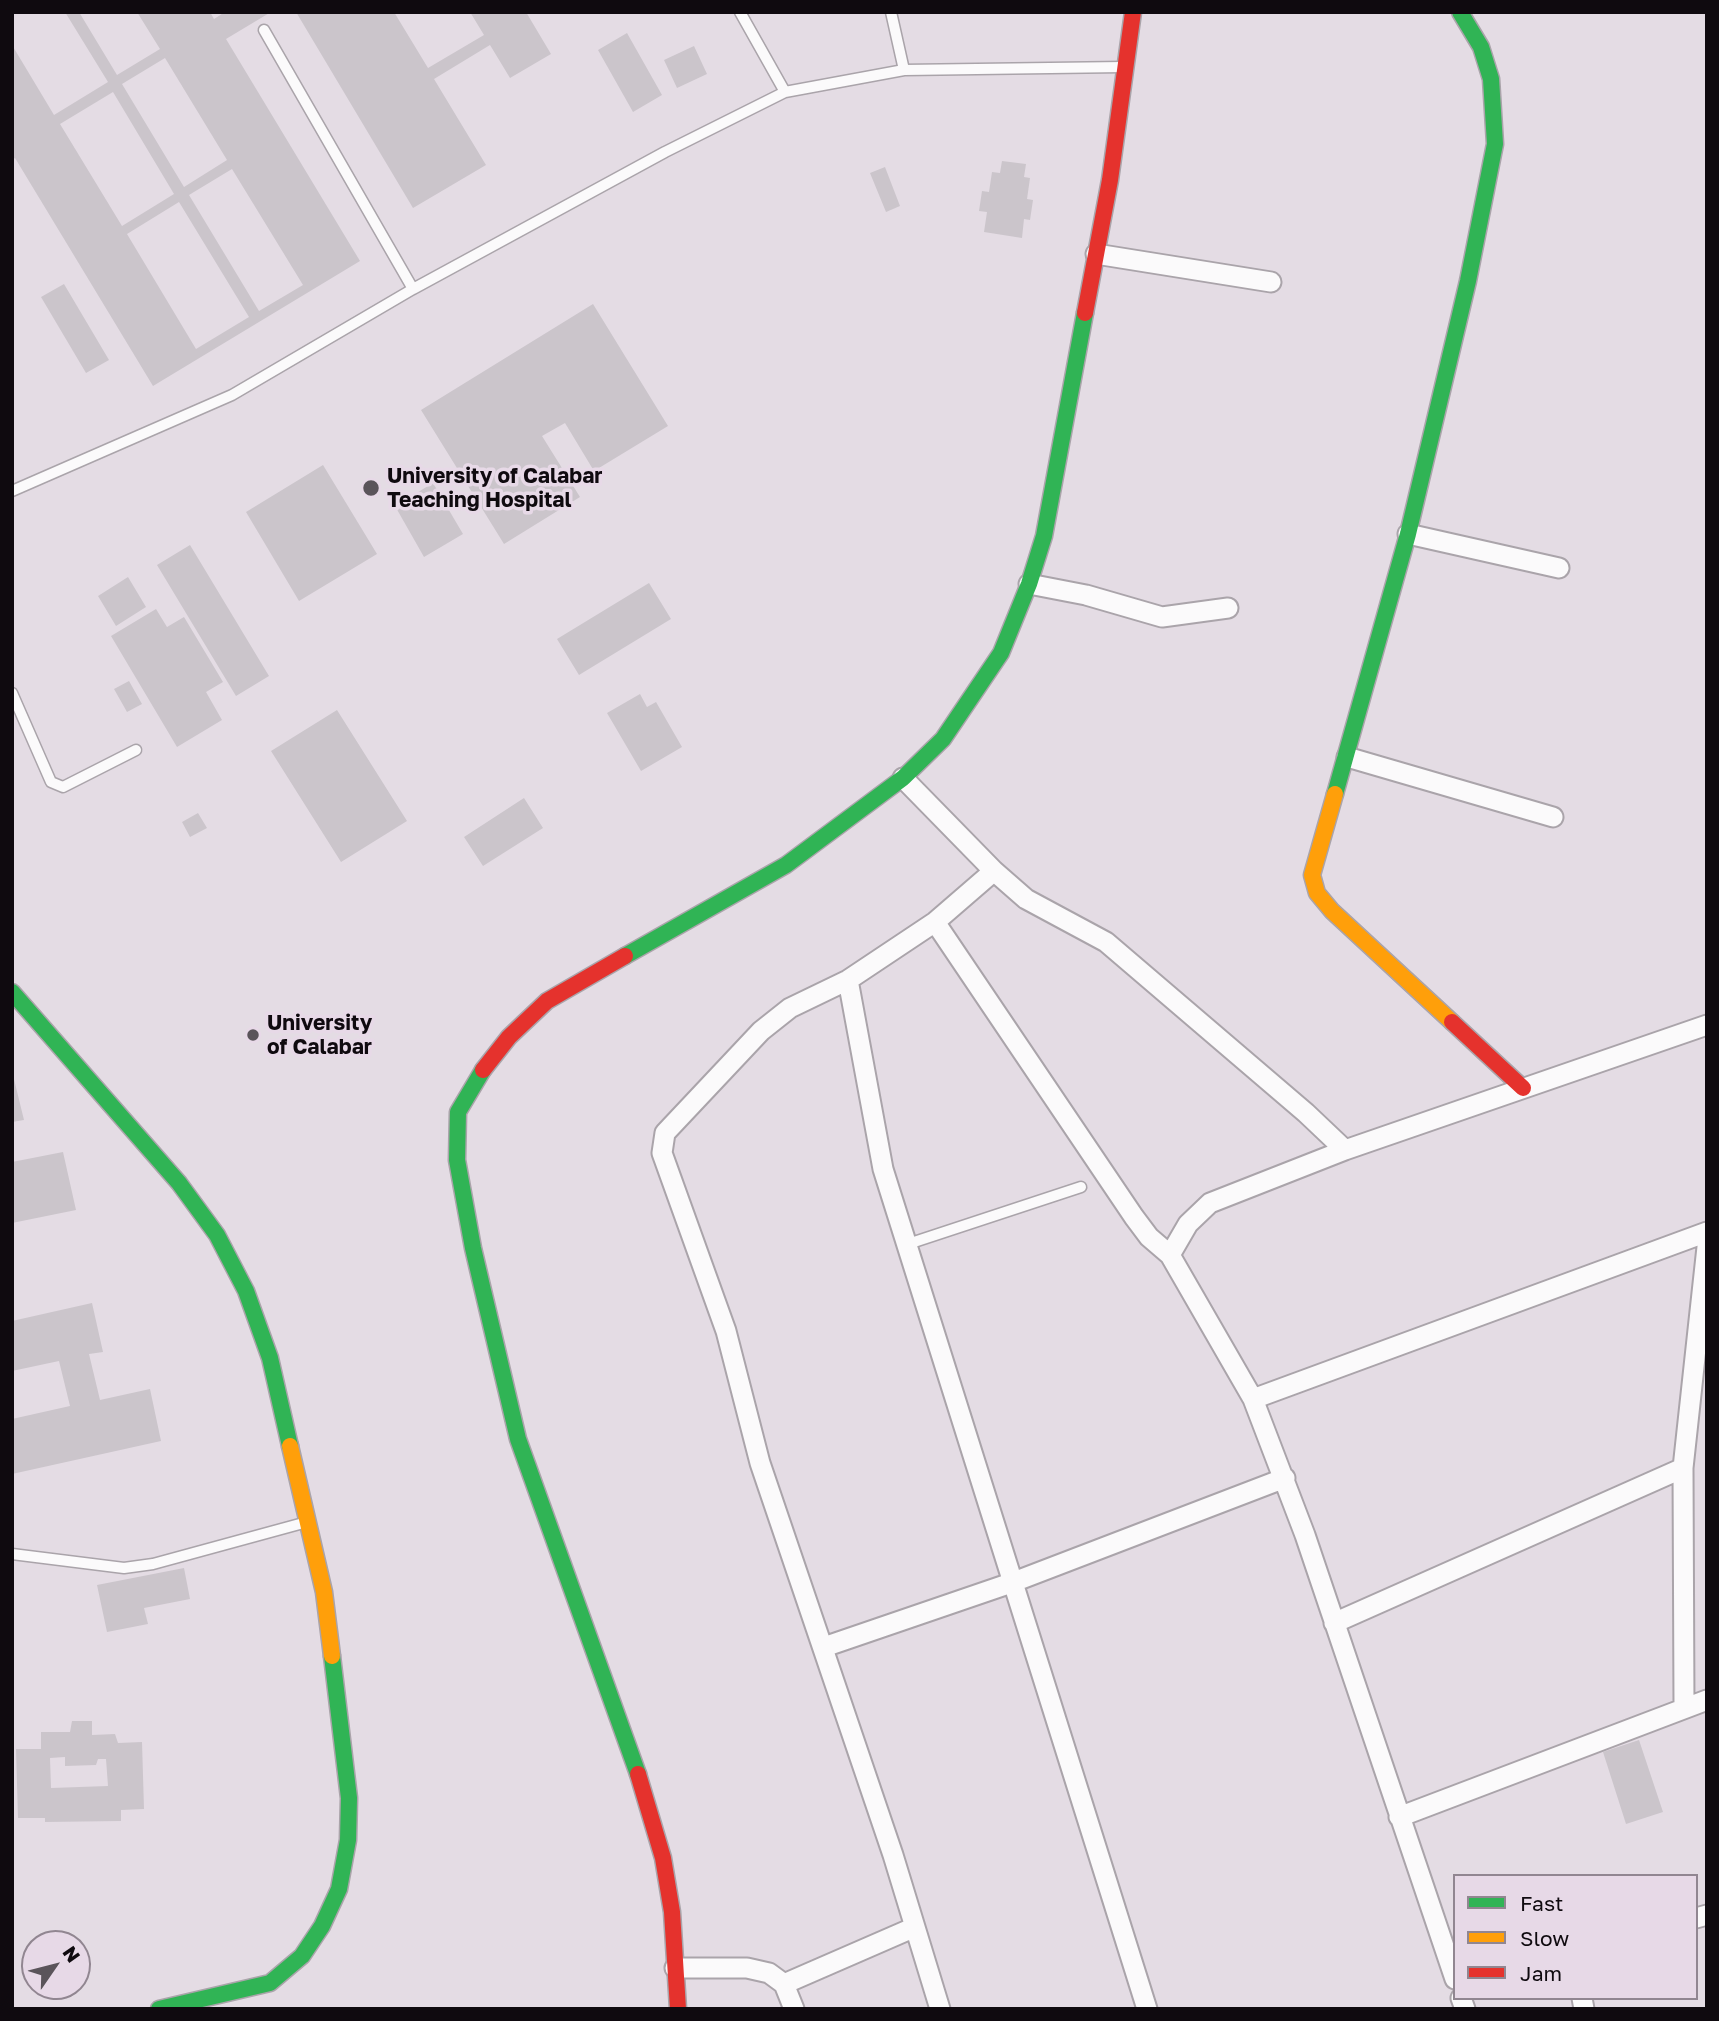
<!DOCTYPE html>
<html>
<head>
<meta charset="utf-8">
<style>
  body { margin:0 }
  #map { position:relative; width:1719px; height:2021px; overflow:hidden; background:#e4dce4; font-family:"Golos Text",sans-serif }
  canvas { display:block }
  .frame { position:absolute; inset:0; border:14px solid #0f0a0f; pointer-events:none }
  .legend { position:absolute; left:1453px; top:1874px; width:245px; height:126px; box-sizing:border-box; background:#e7d9e7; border:2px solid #918691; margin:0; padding:9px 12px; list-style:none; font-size:21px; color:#0f0a0f }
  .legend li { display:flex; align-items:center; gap:14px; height:35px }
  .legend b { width:35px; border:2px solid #918691 }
  .north { position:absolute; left:21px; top:1930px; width:70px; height:70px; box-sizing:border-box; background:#e7d9e7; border:2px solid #918691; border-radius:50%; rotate:55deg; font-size:19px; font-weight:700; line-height:28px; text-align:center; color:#0f0a0f }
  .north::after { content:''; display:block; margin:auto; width:24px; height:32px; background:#5a545a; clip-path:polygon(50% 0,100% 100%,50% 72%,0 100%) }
</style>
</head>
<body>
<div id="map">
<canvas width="1719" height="2021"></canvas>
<div class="frame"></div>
<ul class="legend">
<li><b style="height:9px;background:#30b455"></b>Fast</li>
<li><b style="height:9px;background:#ff9f0a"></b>Slow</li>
<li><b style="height:9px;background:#e5322d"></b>Jam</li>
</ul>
<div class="north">N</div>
</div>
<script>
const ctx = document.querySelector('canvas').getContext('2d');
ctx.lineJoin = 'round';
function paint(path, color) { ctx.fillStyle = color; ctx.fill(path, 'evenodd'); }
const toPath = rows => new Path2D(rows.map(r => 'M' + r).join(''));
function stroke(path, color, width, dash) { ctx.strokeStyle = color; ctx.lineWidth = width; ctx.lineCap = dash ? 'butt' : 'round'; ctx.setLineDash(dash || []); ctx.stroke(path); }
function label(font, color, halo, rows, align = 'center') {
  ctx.font = font + ' "Golos Text",sans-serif'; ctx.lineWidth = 7; ctx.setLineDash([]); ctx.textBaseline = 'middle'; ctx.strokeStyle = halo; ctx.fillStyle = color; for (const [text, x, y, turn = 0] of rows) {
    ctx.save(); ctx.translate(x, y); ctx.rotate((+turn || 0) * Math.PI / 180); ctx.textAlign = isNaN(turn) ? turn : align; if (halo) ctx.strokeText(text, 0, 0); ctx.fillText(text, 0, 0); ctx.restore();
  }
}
paint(toPath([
  [65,12,79,12,117,75,160,49,137,12,210,12,214,19,225,12,271,12,226,39,360,261,153,386,15,158,12,160,12,45,54,115,108,82],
  [165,58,227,160,184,187,122,84],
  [113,92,174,194,122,226,60,124],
  [232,169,303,285,259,311,189,195],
  [179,202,249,317,196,349,127,234],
  [296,12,394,12,428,68,484,35,470,12,526,12,551,54,510,78,490,45,434,79,486,165,413,208],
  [627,33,662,95,633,112,598,50],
  [694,46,707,74,677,88,664,60],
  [1002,161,1026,164,1024,177,1030,178,1027,199,1033,200,1030,220,1024,219,1022,238,984,232,987,212,979,211,982,191,989,192,992,172,1000,173],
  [885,167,900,206,886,212,870,173],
  [64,284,109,360,86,373,41,297],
  [593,304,668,426,594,471,565,423,542,436,580,497,504,544,421,410],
  [323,465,377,554,299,601,246,512],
  [433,483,463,534,424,557,395,506],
  [190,545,269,676,236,696,157,565],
  [128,577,146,607,116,626,98,596],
  [649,583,671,619,579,675,557,639],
  [156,609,167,627,184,617,223,682,206,692,222,720,177,747,111,636],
  [129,681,142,704,127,712,114,689],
  [640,694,647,707,656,702,682,747,641,771,607,713],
  [337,710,407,821,341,862,271,751],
  [524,798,543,828,483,866,464,837],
  [198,813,207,828,190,837,182,822],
  [12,1071,24,1120,12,1122],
  [63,1152,76,1210,12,1223,12,1162],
  [92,1303,103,1352,89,1354,100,1400,150,1389,161,1441,12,1474,12,1419,70,1406,59,1361,12,1371,12,1321],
  [184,1568,190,1599,144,1608,148,1624,107,1632,97,1585],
  [72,1721,92,1721,92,1735,115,1734,118,1743,142,1742,144,1809,121,1810,121,1821,45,1822,45,1818,18,1818,16,1749,41,1749,41,1732,70,1732],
  [65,1757,65,1766,96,1765,98,1759,106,1759,108,1786,51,1788,50,1758],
  [1639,1740,1663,1812,1626,1824,1603,1752]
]), '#cbc5cb');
const lane = toPath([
  [740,12,785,92],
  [891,12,904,70],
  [264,30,413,289],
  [12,491,232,395,413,289,665,152,785,92,904,70,1123,67],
  [12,693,51,782,63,787,136,750],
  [908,1244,1081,1187],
  [12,1554,124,1568,153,1564,307,1522]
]);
const street = toPath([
  [1096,254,1271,282],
  [1408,534,1559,568],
  [1029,584,1086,595,1162,617,1228,608],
  [1347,757,1553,817],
  [903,778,994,871,1026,899,1106,942,1306,1113,1345,1150],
  [935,922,1134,1217,1149,1237,1170,1255,1253,1399,1305,1535,1455,1979],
  [848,980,883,1169,1147,2009],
  [1170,1255,1188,1224,1210,1203,1345,1150,1707,1025],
  [1253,1399,1707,1232],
  [1334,1623,1683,1468],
  [824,1647,1011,1583,1285,1478],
  [1684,1707,1683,1468,1707,1247],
  [1399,1817,1707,1700],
  [1696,1918,1707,1915],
  [675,1968,747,1968,769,1973,784,1984,794,2009],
  [784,1984,915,1927],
  [1461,1998,1465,2009],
  [1582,1998,1584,2009],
  [940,2009,893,1855,760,1463,726,1331,662,1153,665,1133,761,1031,790,1008,848,980,935,922,994,871]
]);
const fast = toPath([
  [1335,794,1408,534,1468,281,1495,144,1491,79,1481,47,1460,12],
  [625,956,786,865,903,778,943,739,1001,653,1029,584,1044,536,1085,313],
  [12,992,179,1183,217,1235,246,1291,270,1358,290,1446],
  [483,1070,458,1112,457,1160,473,1248,518,1439,638,1774],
  [159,2009,270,1983,302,1956,322,1926,339,1889,348,1840,349,1798,332,1656]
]);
const slow = toPath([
  [1335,794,1312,875,1317,893,1332,911,1452,1022],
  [290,1446,324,1592,332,1656]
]);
const jam = toPath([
  [1085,313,1110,180,1133,12],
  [1452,1022,1523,1088],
  [483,1070,509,1037,547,1001,625,956],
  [638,1774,663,1858,672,1912,678,2009]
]);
stroke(lane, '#aaa4aa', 13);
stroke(street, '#aaa4aa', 23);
stroke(fast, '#aaa4aa', 19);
stroke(slow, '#aaa4aa', 19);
stroke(jam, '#aaa4aa', 19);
stroke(lane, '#fbfafb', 10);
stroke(street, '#fbfafb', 19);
stroke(fast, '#30b455', 16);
stroke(slow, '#ff9f0a', 16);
stroke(jam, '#e5322d', 16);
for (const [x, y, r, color] of [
  [371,488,9,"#5a545a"],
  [253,1035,7,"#5a545a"]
]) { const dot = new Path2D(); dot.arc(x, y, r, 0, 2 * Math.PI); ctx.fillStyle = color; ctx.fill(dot); stroke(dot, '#e7d9e7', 2.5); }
label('bold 21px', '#0f0a0f', '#e7d9e7', [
  ["University of Calabar",387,476],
  ["Teaching Hospital",387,500],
  ["University",267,1023],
  ["of Calabar",267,1047]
], 'left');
</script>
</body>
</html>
